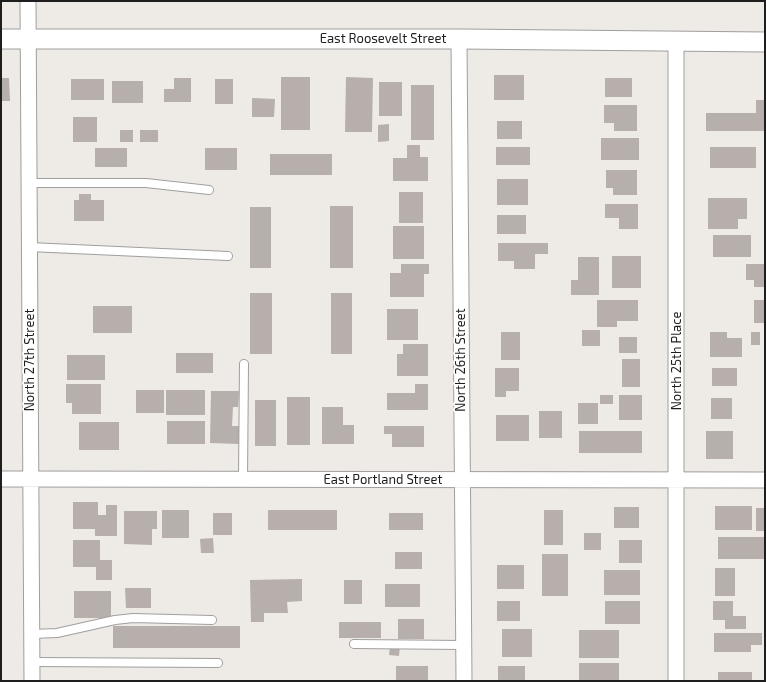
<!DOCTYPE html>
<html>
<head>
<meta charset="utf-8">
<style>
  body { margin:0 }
  #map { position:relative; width:766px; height:682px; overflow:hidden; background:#eeeae5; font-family:"Exo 2",sans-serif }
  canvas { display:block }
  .frame { position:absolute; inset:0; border:2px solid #1e1e1e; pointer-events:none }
</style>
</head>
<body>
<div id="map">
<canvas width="766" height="682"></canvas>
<div class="frame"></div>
</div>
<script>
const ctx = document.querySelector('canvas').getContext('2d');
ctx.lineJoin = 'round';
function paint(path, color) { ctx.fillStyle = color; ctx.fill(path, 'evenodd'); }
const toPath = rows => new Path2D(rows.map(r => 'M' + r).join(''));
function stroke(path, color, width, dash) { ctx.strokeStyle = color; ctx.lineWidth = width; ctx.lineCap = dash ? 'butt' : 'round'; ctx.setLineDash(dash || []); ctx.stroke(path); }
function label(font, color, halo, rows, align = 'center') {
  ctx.font = font + ' "Exo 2",sans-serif'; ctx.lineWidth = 3.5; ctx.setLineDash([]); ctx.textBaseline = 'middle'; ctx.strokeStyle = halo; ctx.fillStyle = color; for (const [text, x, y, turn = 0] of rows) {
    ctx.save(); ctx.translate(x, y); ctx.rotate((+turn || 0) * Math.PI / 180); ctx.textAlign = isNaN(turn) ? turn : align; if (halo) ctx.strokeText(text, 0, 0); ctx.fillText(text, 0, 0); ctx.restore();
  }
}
paint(toPath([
  [494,75,524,75,524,100,494,100],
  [281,77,310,77,310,130,281,130],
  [346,77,373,78,372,132,345,132],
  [1,78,9,78,10,101,1,101],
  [174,78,191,78,191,102,164,102,164,89,174,89],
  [605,78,632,78,632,97,605,97],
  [71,79,104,79,104,100,71,100],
  [215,79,233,79,233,104,215,104],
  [112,81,143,81,143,103,112,103],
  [379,82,402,82,402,116,379,116],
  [411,85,434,85,434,140,411,140],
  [252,98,275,99,274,117,252,117],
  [756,100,765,100,765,131,706,131,706,113,756,113],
  [604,105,637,105,637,131,614,131,614,123,604,123],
  [73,117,97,117,97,142,73,142],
  [497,121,522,121,522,139,497,139],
  [389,124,389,141,378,142,378,125],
  [120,130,133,130,133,142,120,142],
  [140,130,158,130,158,142,140,142],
  [601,138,639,138,639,160,601,160],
  [407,145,420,145,420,157,428,157,428,181,393,181,393,158,407,158],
  [496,147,530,147,530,165,496,165],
  [710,147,756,147,756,168,710,168],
  [95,148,127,148,127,167,95,167],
  [205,148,237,148,237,170,205,170],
  [270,154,332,154,332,175,270,175],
  [606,170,637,170,637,195,613,195,613,188,606,188],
  [497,179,528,179,528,205,497,205],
  [399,192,423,192,423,223,399,223],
  [79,194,91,194,91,200,104,200,104,221,74,221,74,200,79,200],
  [708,198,747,198,747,219,738,219,738,229,708,229],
  [605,204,638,204,638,229,619,229,619,218,605,218],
  [330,206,353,206,353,268,330,268],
  [250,207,271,207,271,268,250,268],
  [497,215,526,215,526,234,497,234],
  [393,226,424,226,424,259,393,259],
  [713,235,751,235,751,257,713,257],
  [498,243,548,243,548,254,535,254,535,269,514,269,514,261,498,261],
  [612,256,641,256,641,288,612,288],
  [578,257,599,257,599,295,571,295,571,280,578,280],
  [401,264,429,264,429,274,424,274,424,297,390,297,390,273,401,273],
  [746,264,765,264,765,287,754,287,754,280,746,280],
  [250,293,272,293,272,354,250,354],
  [331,293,352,293,352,354,331,354],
  [597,300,638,300,638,321,617,321,617,327,597,327],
  [754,300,765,300,765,323,754,323],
  [93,306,132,306,132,333,93,333],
  [387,309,418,309,418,340,387,340],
  [582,330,600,330,600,346,582,346],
  [501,332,520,332,520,360,501,360],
  [710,332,727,332,727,338,742,338,742,357,710,357],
  [751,332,760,332,760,345,751,345],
  [619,337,637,337,637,353,619,353],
  [403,344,428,344,428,376,397,376,397,354,403,354],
  [176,353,213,353,213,373,176,373],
  [67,355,105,355,105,380,67,380],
  [622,359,640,359,640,387,622,387],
  [495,368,519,368,519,391,506,391,506,397,495,397],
  [712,368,737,368,737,386,712,386],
  [66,384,101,384,101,414,72,414,72,403,66,403],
  [415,384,428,384,428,410,387,410,387,393,415,393],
  [136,390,164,390,164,413,136,413],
  [166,390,205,390,205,415,166,415],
  [211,391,239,391,238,407,233,407,232,426,239,426,239,444,210,443],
  [600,395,613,395,613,404,600,404],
  [619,395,642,395,642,420,619,420],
  [287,397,310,397,310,445,287,445],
  [711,398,732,398,732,419,711,419],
  [255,400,276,400,276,446,255,446],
  [578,403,598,403,598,424,578,424],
  [322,407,343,407,343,425,354,425,354,444,322,444],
  [539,411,562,411,562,438,539,438],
  [496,415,529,415,529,441,496,441],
  [167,421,205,421,205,444,167,444],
  [79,422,119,422,119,450,79,450],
  [384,426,424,426,424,447,392,447,392,434,384,434],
  [579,431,642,431,642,453,579,453],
  [706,431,733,431,733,459,706,459],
  [73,502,98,502,98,515,106,515,106,505,117,505,117,536,95,536,95,529,73,529],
  [715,506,752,506,752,530,715,530],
  [614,507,639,507,639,528,614,528],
  [756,508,765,508,765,531,756,531],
  [162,510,189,510,189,538,162,538],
  [268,510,337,510,337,530,268,530],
  [544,510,563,510,563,545,544,545],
  [124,511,157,511,157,529,152,529,152,545,124,544],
  [213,513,232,513,232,535,213,535],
  [389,513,423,513,423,530,389,530],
  [584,533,601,533,601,550,584,550],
  [718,537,765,537,765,559,718,559],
  [213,538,214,553,201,553,200,539],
  [73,540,100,540,100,560,112,560,112,580,96,580,96,567,73,567],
  [619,540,642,540,642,563,619,563],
  [395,552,422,552,422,569,395,569],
  [542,554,568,554,568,596,542,596],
  [497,565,524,565,524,589,497,589],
  [715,568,735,568,735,596,715,596],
  [604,570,640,570,640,595,604,595],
  [302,579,302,601,287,602,288,613,264,613,264,622,251,622,250,580],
  [344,580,362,580,362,604,344,604],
  [385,584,420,584,420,607,385,607],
  [125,588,151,588,151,608,126,608],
  [74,591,111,591,111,618,74,618],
  [497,601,520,601,520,621,497,621],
  [605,601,640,601,640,624,605,624],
  [713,601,733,601,733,616,746,616,746,629,725,629,725,620,713,620],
  [398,619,424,619,424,639,398,639],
  [339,622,381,622,381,638,339,638],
  [113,626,240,626,240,648,113,648],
  [502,629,532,629,532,657,502,657],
  [579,630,619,630,619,658,579,658],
  [714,633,762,633,762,645,751,645,751,652,714,652],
  [390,646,400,646,399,656,389,655],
  [579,663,619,663,619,681,579,681],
  [396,666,428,666,428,681,396,681],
  [498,666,525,666,525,681,498,681],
  [718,672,752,672,752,681,718,681]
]), '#b7afab');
const service = toPath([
  [29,183,146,183,209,190],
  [29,247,228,256],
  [243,479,244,364],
  [32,634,57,633,115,620,133,618,212,620],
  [354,644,463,645],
  [32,662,218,663]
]);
const minor = toPath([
  [28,1,32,681],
  [459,39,464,681],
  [676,41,676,681],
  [1,479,765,480]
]);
const tertiary = toPath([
  [1,39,459,39,765,42]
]);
stroke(service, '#9f9f9f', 10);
stroke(minor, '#9f9f9f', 17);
stroke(tertiary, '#9f9f9f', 21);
stroke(service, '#fff', 8);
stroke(minor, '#fff', 15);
stroke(tertiary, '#fff', 19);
label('13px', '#1e1e1e', '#fff', [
  ["East Roosevelt Street",383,39],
  ["North 27th Street",30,360,-90],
  ["North 26th Street",461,360,-90],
  ["North 25th Place",677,361,-90],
  ["East Portland Street",383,480]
]);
</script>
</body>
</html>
